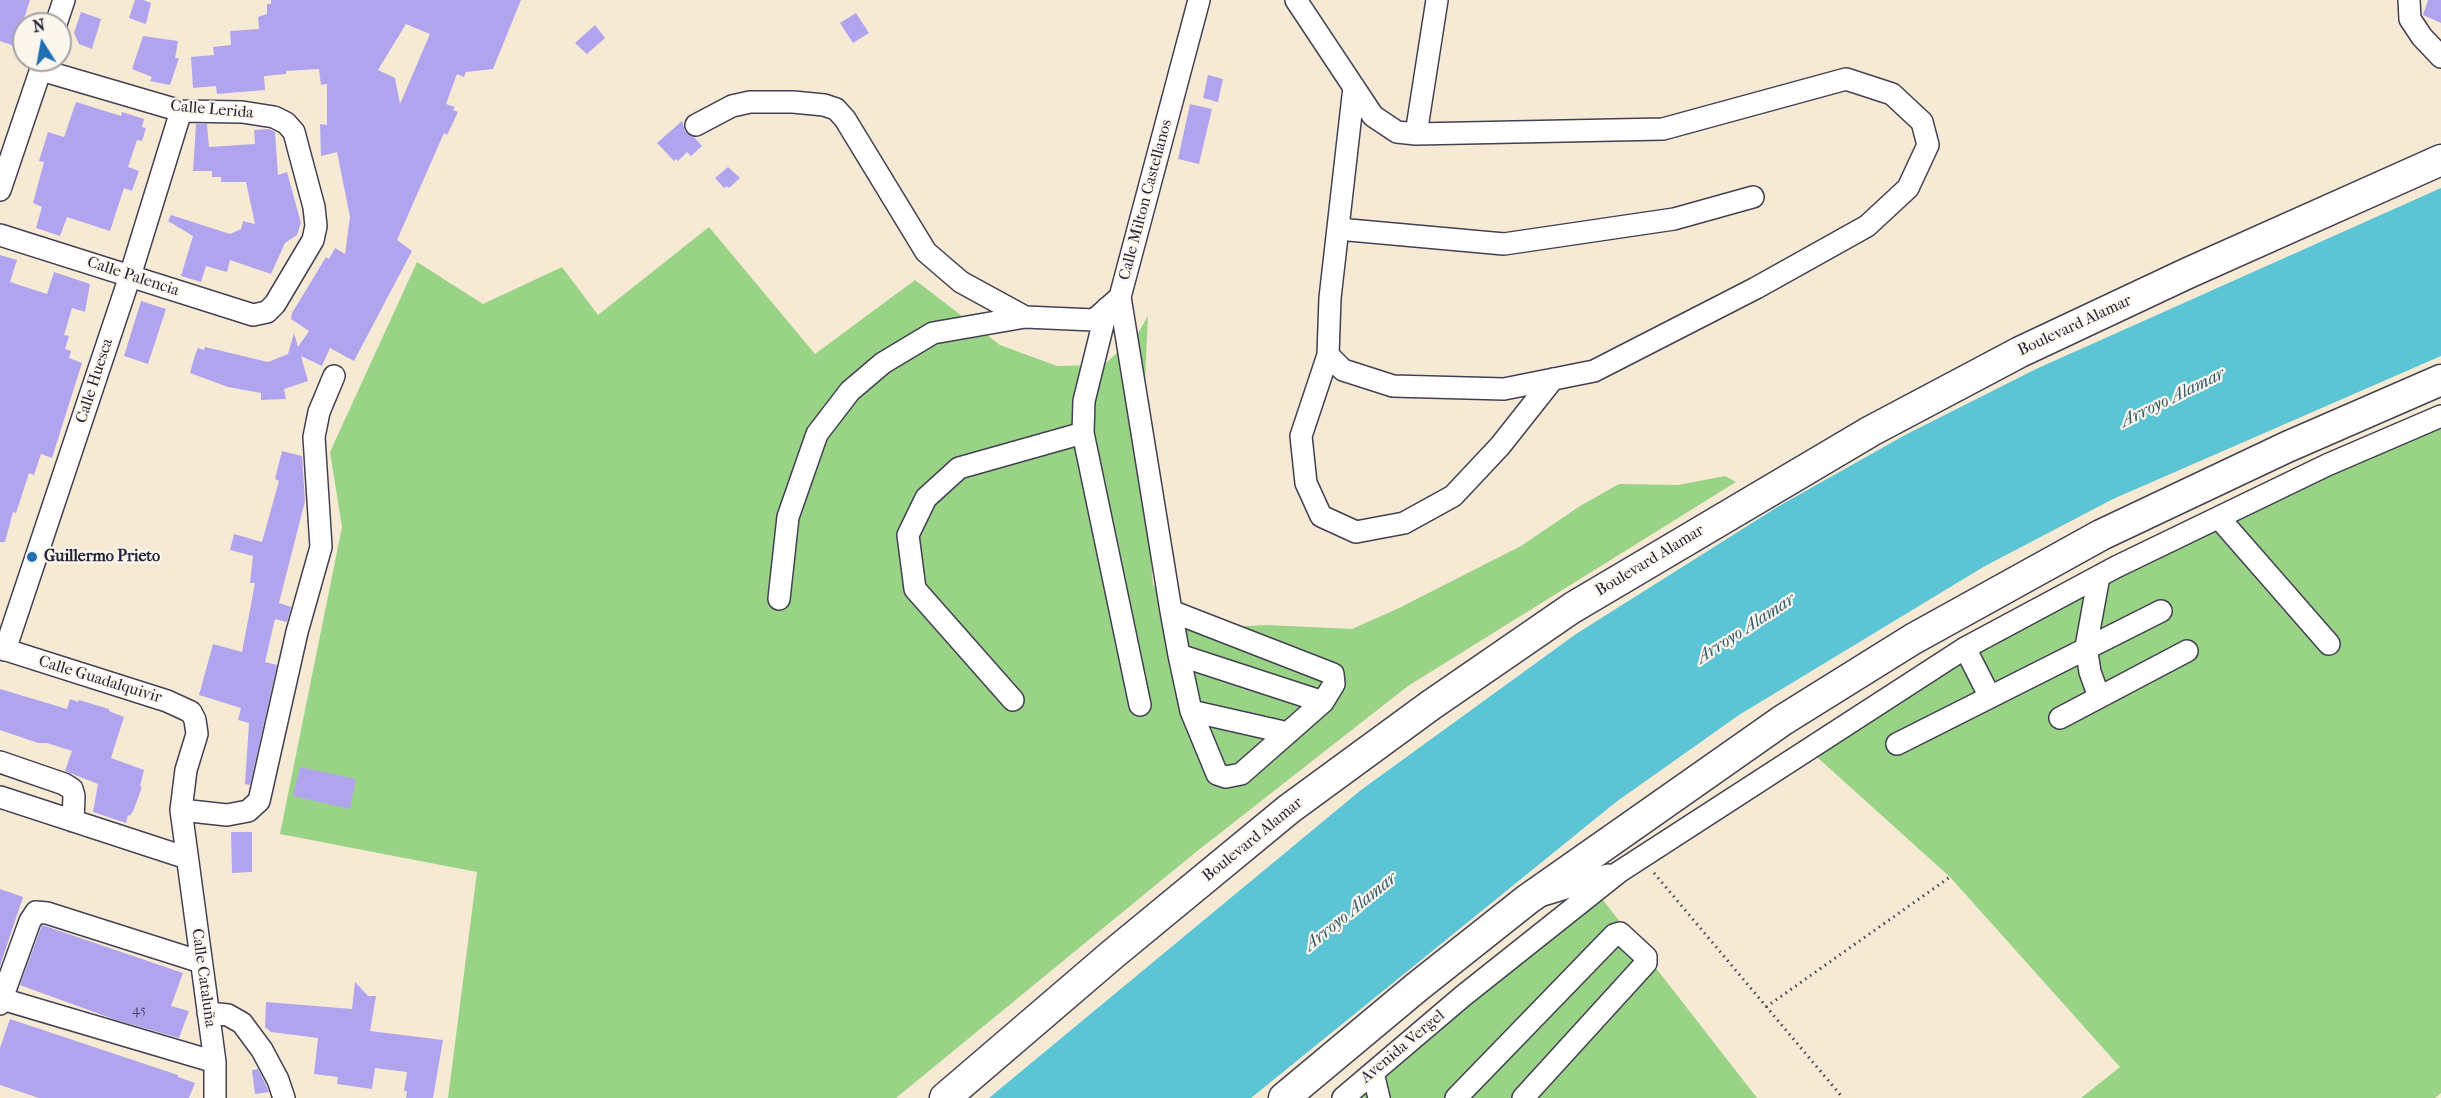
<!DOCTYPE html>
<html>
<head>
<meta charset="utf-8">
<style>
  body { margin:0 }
  #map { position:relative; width:2441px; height:1098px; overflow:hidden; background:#f6ead5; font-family:"IM FELL French Canon",serif }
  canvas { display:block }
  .north { position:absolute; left:12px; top:12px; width:60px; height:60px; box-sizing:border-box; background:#fbf7ec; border:2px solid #a4a2a5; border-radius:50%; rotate:349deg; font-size:16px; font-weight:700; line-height:24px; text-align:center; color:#22223b }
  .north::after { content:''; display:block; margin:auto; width:21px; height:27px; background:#1f6fb2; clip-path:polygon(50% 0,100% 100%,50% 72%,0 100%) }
</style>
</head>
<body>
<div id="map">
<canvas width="2441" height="1098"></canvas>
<div class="north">N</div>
</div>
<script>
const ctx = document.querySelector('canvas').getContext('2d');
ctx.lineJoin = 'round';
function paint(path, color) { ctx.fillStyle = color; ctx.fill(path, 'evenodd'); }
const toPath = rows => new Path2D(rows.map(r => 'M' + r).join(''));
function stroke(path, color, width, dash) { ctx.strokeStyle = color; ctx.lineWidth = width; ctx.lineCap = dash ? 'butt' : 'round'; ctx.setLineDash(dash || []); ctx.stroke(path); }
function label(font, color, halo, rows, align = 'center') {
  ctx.font = font + ' "IM FELL French Canon",serif'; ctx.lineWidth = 4.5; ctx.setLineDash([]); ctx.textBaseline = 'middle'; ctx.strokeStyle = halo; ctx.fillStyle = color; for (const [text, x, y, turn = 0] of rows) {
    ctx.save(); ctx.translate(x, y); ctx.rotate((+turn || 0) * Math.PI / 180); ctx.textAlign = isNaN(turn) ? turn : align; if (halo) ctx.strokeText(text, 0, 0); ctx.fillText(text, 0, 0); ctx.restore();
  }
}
paint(toPath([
  [709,227,815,354,915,280,1000,345,1057,366,1104,365,1138,333,1148,316,1142,445,1153,585,1196,629,1267,625,1352,629,1397,609,1521,546,1580,506,1619,484,1678,485,1725,476,1736,482,1408,686,1196,852,896,1098,448,1098,477,872,280,834,342,527,330,452,417,262,483,304,562,267,598,315],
  [2441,416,2441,1093,2435,1098,2081,1098,2120,1067,1950,877,1808,749,1974,642],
  [1596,891,1757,1098,1343,1098]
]), '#99d386');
paint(toPath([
  [2441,188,2441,356,2113,499,1985,566,1739,715,1616,802,1251,1098,989,1098,1361,790,1576,634,1779,506,1905,435,2036,369]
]), '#5bc5d6');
paint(toPath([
  [0,0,30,0,15,46,0,41],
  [135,0,143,0,151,3,146,24,129,18],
  [271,0,521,0,493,69,466,72,464,77,457,74,446,104,455,107,453,110,458,112,447,135,444,133,397,240,412,251,354,361,330,348,322,366,301,356,308,381,284,389,286,399,261,400,261,393,228,387,190,373,195,355,198,348,204,350,205,347,268,362,288,354,294,333,298,347,309,331,291,319,292,313,326,257,329,259,335,248,345,254,350,217,337,152,321,156,320,124,327,125,327,84,321,85,319,69,286,71,286,74,264,76,265,90,217,94,216,86,193,88,191,57,214,55,213,47,231,45,230,31,259,29,258,17,267,14,267,4,271,4],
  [406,24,430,34,400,104,395,78,378,70],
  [2428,0,2441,0,2441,23,2423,15],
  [81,12,101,19,92,49,79,44,74,33],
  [856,13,869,33,853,43,840,23],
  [595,25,605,38,587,54,575,43],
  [143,36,178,41,175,58,179,58,170,85,150,81,152,77,132,69],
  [1208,75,1223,79,1218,102,1203,98],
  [76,102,121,116,122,112,144,119,142,127,146,128,142,141,137,140,128,167,139,171,132,191,124,188,110,231,67,217,60,236,36,228,42,207,33,203,44,162,39,161,48,132,64,137],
  [1190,104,1212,109,1199,164,1178,159],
  [682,121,685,131,695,138,702,146,691,156,687,152,678,161,676,159,674,161,657,143],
  [196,124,207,124,209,147,255,144,254,130,269,129,275,132,278,175,287,172,301,223,297,235,285,243,271,274,230,260,227,272,206,266,201,282,181,276,193,236,168,221,171,215,230,234,241,229,243,221,255,224,246,182,221,182,221,177,212,177,212,171,193,171],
  [728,167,740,178,729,188,727,186,724,188,715,178],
  [0,255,17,260,10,282,47,294,54,272,90,284,85,312,72,308,64,335,69,336,65,349,71,351,69,358,82,363,52,458,41,454,34,475,29,473,16,513,13,512,5,542,0,542],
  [141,301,166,309,148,364,124,356],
  [282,451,302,456,305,501,279,603,291,607,287,622,275,619,265,662,277,665,250,785,245,784,249,723,238,720,241,708,199,695,213,644,242,652,255,583,250,583,253,556,230,550,234,534,262,542,279,481,275,479],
  [0,689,67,709,70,699,78,702,79,700,109,709,109,711,124,717,111,758,144,770,140,786,142,787,134,809,130,816,128,815,126,823,93,812,98,784,65,771,72,751,47,743,38,743,0,730],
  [300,767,356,779,350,809,293,796],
  [231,832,252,832,252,872,232,873],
  [0,889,23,897,0,966],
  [42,925,183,973,171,1006,189,1011,179,1038,116,1020,20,985],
  [355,982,368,996,376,996,370,1031,443,1040,433,1098,406,1098,407,1091,404,1091,407,1072,375,1068,372,1089,337,1084,338,1077,314,1074,318,1038,271,1032,265,1027,266,1002,352,1009],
  [10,1019,178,1075,178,1077,195,1083,189,1098,39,1098,0,1085,0,1048],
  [258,1069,266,1085,269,1092,255,1094,252,1070]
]), '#b1a4ef');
const minor = toPath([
  [1296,0,1373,116,1397,132,1416,134],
  [2409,0,2410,19,2422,37,2441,57],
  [56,24,64,0],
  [1354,87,1330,298,1328,355,1343,370,1393,386,1504,389,1594,371,1756,288,1867,226,1908,188,1928,145,1922,122,1892,94,1846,79,1663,129,1416,134,1437,0],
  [696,125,732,106,750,102,793,102,824,105,836,109,845,119,926,252,961,282,1025,317,1094,320,1120,297,1199,0],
  [0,190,44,60],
  [1338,229,1504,244,1674,219,1753,197],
  [0,235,253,315,267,312,275,304,313,240,316,226,314,207,299,151,294,132,286,123,274,117,242,112,181,111,41,70],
  [1120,297,1171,611,1179,655,1191,711,1217,774,1226,777,1241,774,1323,702,1334,684,1333,674,1171,611],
  [1107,308,1084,401,1083,433,1140,705],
  [1328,355,1301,436,1306,483,1321,516,1356,532,1404,523,1453,496,1500,446,1553,379],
  [2219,518,2329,644],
  [2099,576,2086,647,2090,672,2099,697],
  [779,599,788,517,817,434,850,391,883,363,933,333,1025,317],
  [0,648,167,701,191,712,195,720,197,734,186,770,181,810,215,1062,215,1098],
  [1965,648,1990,697],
  [5,650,130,276,181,111],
  [1179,655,1323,702],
  [1013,700,915,589,908,535,926,498,959,468,1083,433],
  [1191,711,1288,733],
  [2060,718,2187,651],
  [1897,744,2161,611],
  [0,762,64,784,72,789,74,796,73,821],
  [0,797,187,858],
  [181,810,227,815,248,811,259,801,297,632,321,547,314,437,319,412,334,376],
  [1543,895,1608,875],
  [2,999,215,1062],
  [0,1004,30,921,36,912,47,913,201,962],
  [208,1013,228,1015,242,1023,262,1050,278,1080,284,1098],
  [1373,1073,1379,1098],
  [1343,1098,1463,996,1619,872,1965,648,2116,567,2327,465,2441,416],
  [1456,1098,1614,935,1620,933,1646,957,1646,963,1523,1098]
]);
const highway = toPath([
  [945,1098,1113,954,1289,809,1431,705,1572,608,1871,431,2020,352,2188,273,2441,160],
  [1284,1098,1417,987,1528,899,1783,720,1913,639,2101,535,2287,447,2441,380]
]);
stroke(minor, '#424052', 24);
stroke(highway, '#424052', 33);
stroke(toPath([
  [1654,873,1843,1098],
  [1766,1007,1950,877]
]), '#424052', 3, [1.5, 4.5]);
stroke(minor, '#fff', 21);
stroke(highway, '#fff', 30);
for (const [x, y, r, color] of [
  [32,557,6,"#1f6fb2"]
]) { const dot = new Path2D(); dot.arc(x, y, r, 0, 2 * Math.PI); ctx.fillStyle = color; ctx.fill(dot); stroke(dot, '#fbf7ec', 2); }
label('14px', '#464268', null, [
  ["45",139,1011]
]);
label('16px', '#22223b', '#fbf7ec', [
  ["Calle Lerida",212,110,5],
  ["Calle Milton Castellanos",1146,200,-75],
  ["Calle Palencia",133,277,18],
  ["Boulevard Alamar",2075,326,-25],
  ["Calle Huesca",95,381,-72],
  ["Boulevard Alamar",1650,561,-31],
  ["Calle Guadalquivir",100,680,17],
  ["Boulevard Alamar",1253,840,-39],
  ["Calle Cataluña",203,978,82],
  ["Avenida Vergel",1403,1047,-40]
]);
label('bold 16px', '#22223b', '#fbf7ec', [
  ["Guillermo Prieto",44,557]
], 'left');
label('italic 18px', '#365b71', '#fbf7ec', [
  ["Arroyo Alamar",2173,398,-26],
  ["Arroyo Alamar",1746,629,-33],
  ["Arroyo Alamar",1351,912,-39]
]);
</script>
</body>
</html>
